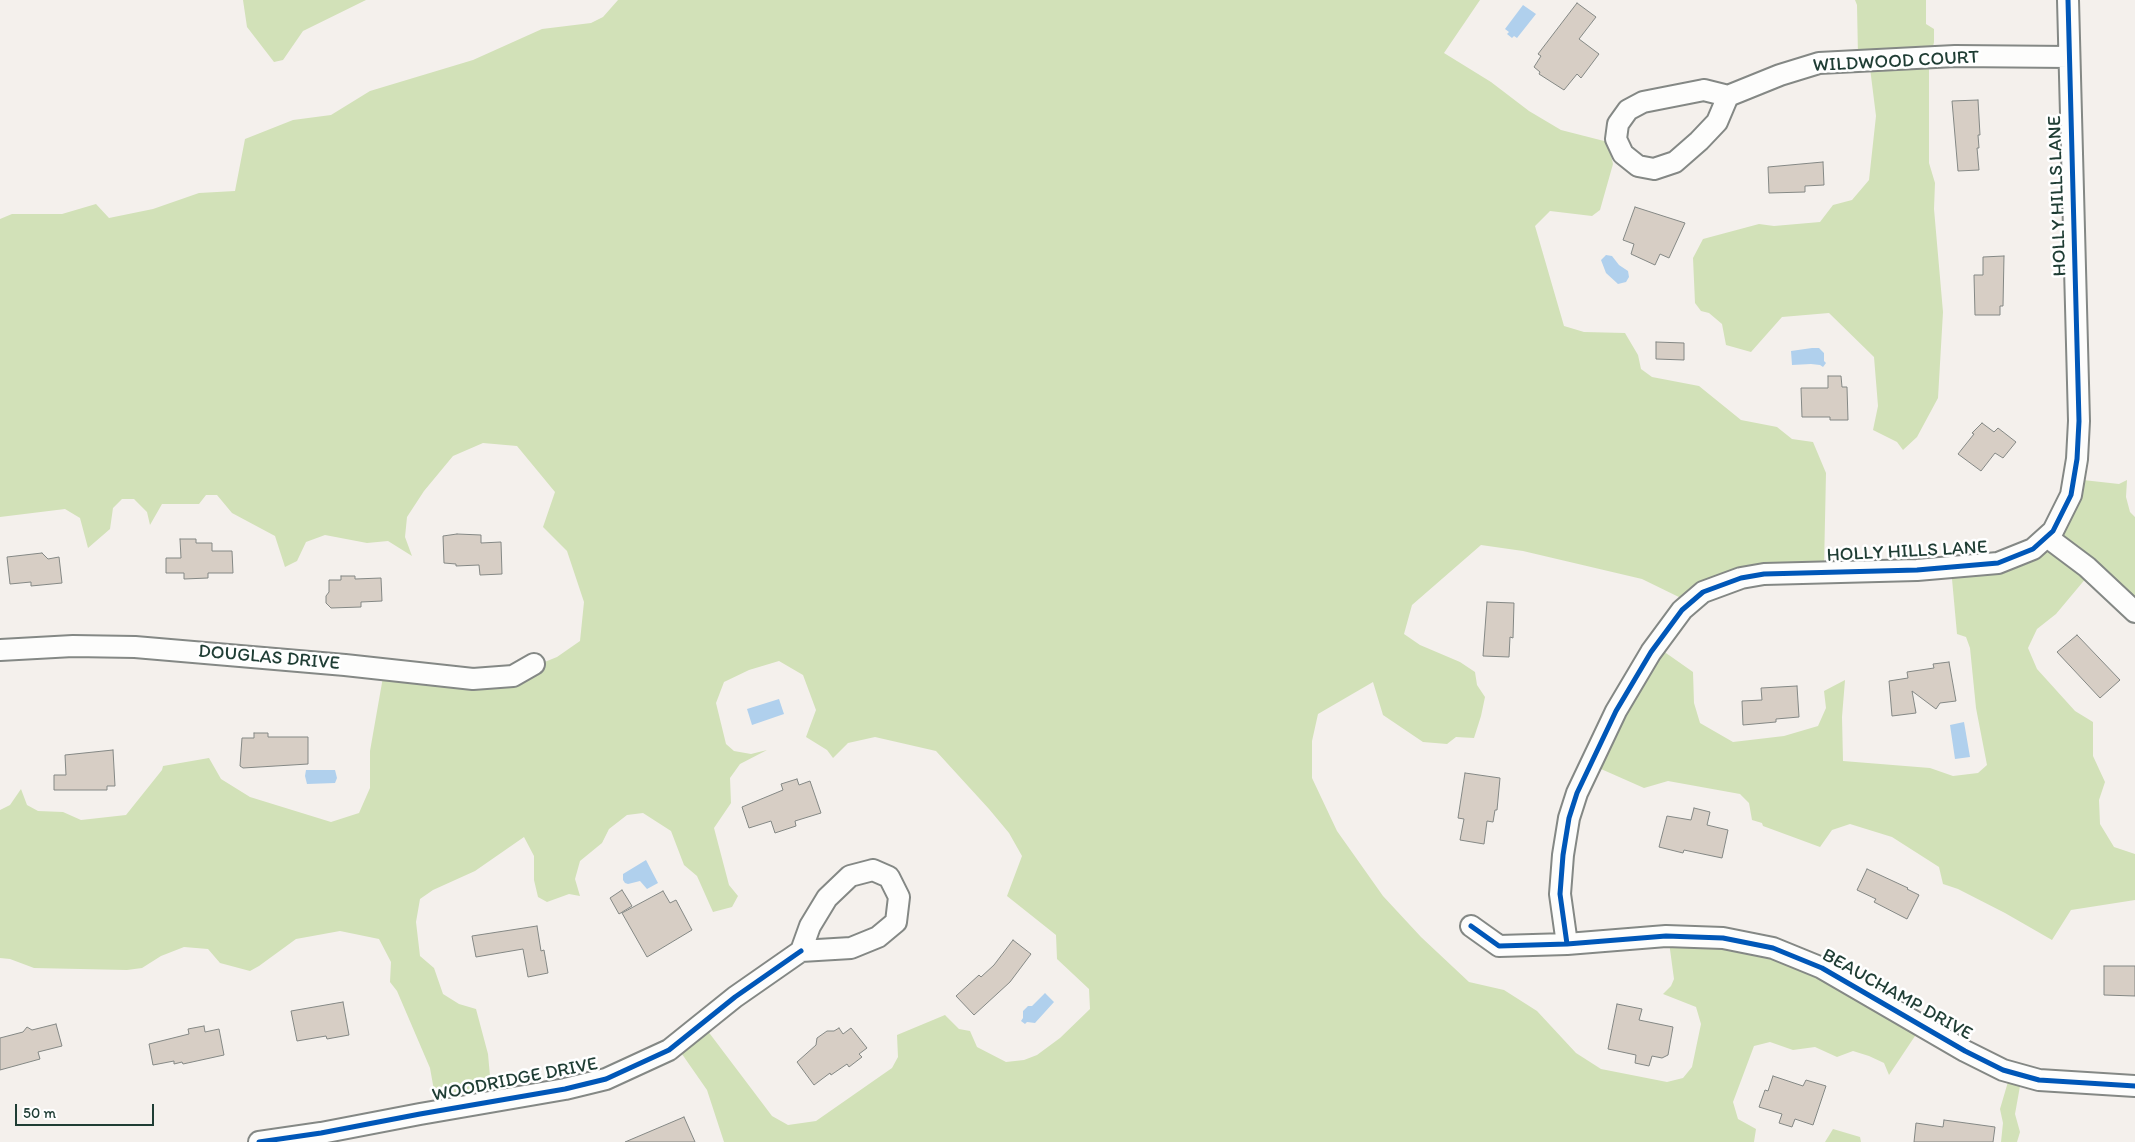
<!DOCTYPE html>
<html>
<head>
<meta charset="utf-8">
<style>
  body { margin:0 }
  #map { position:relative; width:2135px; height:1142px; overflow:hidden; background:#f4f0ec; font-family:Itim,sans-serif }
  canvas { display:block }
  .scale { position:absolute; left:15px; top:1104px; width:139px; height:22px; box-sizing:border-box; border:2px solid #1f3d34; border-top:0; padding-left:6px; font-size:15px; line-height:18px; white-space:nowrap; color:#1f3d34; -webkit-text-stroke:4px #fff; paint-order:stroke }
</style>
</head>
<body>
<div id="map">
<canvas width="2135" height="1142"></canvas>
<div class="scale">50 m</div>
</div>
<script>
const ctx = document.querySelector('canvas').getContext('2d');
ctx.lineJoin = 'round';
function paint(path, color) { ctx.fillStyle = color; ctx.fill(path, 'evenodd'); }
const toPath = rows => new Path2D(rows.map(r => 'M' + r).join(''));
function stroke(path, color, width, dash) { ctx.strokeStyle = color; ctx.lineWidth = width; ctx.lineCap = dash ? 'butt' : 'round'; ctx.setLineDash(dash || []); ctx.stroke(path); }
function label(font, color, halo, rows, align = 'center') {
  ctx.font = font + ' Itim,sans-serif'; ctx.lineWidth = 5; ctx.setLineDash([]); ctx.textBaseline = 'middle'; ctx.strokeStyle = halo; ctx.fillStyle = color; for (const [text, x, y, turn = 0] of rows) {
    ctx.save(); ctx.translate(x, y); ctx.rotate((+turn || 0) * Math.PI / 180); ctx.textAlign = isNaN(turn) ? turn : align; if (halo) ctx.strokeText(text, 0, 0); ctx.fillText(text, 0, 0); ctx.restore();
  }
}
paint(toPath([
  [243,0,366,0,303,31,283,60,274,62,247,27],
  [618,0,1480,0,1444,53,1491,82,1529,111,1561,130,1608,142,1613,164,1600,210,1592,216,1550,211,1535,226,1564,326,1584,332,1625,333,1638,355,1641,369,1652,377,1699,386,1741,420,1777,427,1792,439,1813,442,1826,473,1824,567,1753,574,1687,601,1642,579,1523,551,1481,545,1412,605,1404,634,1420,645,1460,662,1475,672,1477,685,1485,697,1481,716,1474,738,1456,737,1447,744,1423,742,1383,715,1373,682,1318,714,1312,741,1312,778,1337,831,1383,896,1421,937,1469,982,1504,990,1537,1011,1576,1053,1601,1069,1667,1082,1683,1078,1692,1067,1701,1024,1696,1007,1663,994,1671,986,1674,979,1669,942,1768,944,1923,1024,1889,1075,1884,1063,1869,1056,1853,1051,1837,1057,1815,1047,1793,1050,1770,1042,1754,1046,1733,1102,1738,1119,1756,1129,1754,1142,724,1142,707,1090,675,1044,704,1026,772,1116,788,1125,816,1121,892,1068,898,1057,897,1035,945,1015,959,1029,970,1031,977,1047,1006,1062,1024,1060,1037,1055,1060,1038,1090,1009,1089,989,1057,959,1056,935,1007,896,1022,856,1009,833,989,809,936,751,875,737,848,743,833,758,827,750,806,737,816,710,803,675,779,661,749,670,724,682,716,703,726,744,734,751,751,754,767,750,740,764,730,778,731,803,714,828,729,885,738,896,732,907,713,912,697,876,684,865,671,831,643,813,627,815,609,829,602,843,580,861,575,879,580,896,569,894,547,902,538,897,534,880,534,856,524,837,475,871,433,890,420,899,416,922,420,956,434,968,443,994,459,1004,476,1009,488,1054,492,1098,437,1107,430,1068,397,991,390,982,391,962,379,939,340,931,296,939,259,966,250,971,220,963,208,949,184,947,161,956,142,968,127,970,34,968,10,959,0,958,0,810,10,805,21,789,27,805,38,811,63,812,81,820,126,815,162,770,163,766,209,758,221,779,250,797,331,822,359,813,370,788,370,751,383,677,495,682,557,657,580,641,584,602,567,551,543,527,555,492,517,446,483,443,453,456,424,491,407,517,405,537,412,556,388,541,367,543,325,535,306,542,297,561,285,567,275,536,232,513,217,495,206,495,199,504,162,504,150,525,147,512,134,499,122,499,113,508,110,529,88,548,80,518,65,509,0,517,0,219,12,214,62,214,96,204,109,218,153,209,199,193,235,191,245,139,293,120,331,115,370,91,473,60,542,29,591,23,603,17],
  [1855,0,1926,0,1926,24,1934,29,1934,42,1929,67,1929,163,1935,183,1934,209,1943,312,1938,398,1917,437,1903,450,1897,442,1873,430,1878,406,1874,357,1829,313,1782,317,1751,352,1726,345,1722,324,1709,313,1701,311,1695,303,1693,258,1703,239,1759,224,1774,226,1820,222,1833,205,1852,200,1869,180,1876,116,1869,60,1858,56,1857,5],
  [2074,479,2119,484,2127,480,2126,497,2130,512,2135,517,2135,621,2087,577,2056,614,2037,629,2028,648,2037,669,2075,711,2093,722,2093,756,2105,782,2099,800,2100,824,2114,847,2135,854,2135,900,2071,910,2052,940,2005,913,1958,889,1943,884,1939,867,1892,837,1850,824,1832,830,1820,847,1763,826,1762,823,1752,820,1749,803,1740,794,1668,781,1644,788,1592,765,1656,646,1693,672,1694,703,1700,723,1733,742,1784,736,1818,726,1826,708,1824,691,1845,680,1842,717,1843,761,1930,768,1953,776,1978,773,1987,765,1976,708,1970,648,1966,637,1957,634,1951,568,2033,547],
  [2010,1075,2022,1075,2015,1114,2020,1132,2017,1142,2001,1142,2003,1123,2000,1109],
  [1833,1129,1860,1137,1861,1142,1825,1142]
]), '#d2e1b8');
paint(toPath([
  [1523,5,1536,14,1517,38,1514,36,1512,38,1507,34,1509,32,1505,29],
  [1606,255,1612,256,1619,265,1628,271,1629,277,1626,282,1618,284,1606,273,1601,260],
  [1812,348,1819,348,1824,353,1824,361,1826,363,1823,367,1820,365,1811,364,1792,365,1791,351],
  [779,699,784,714,752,725,747,709],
  [1964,722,1970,757,1955,759,1950,725],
  [306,770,335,770,337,778,335,783,307,784,305,776],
  [646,860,658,883,647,889,640,881,628,884,625,883,623,880,623,874],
  [1045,993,1054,1002,1035,1023,1027,1022,1025,1024,1021,1021,1023,1018,1023,1011,1028,1006,1032,1006]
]), '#b0d0ed');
const building = toPath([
  [1577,3,1596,17,1579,39,1599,54,1581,78,1577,74,1564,90,1539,74,1540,72,1534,67,1541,56,1538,54,1577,3],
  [1978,100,1980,135,1978,135,1979,148,1977,148,1979,170,1958,171,1952,101,1978,100],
  [1823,162,1824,185,1805,186,1805,192,1769,193,1768,167,1823,162],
  [1635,207,1685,223,1669,258,1660,254,1655,265,1631,254,1634,244,1623,240,1635,207],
  [2004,256,2003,306,2000,306,2000,315,1975,315,1974,275,1983,275,1983,257,2004,256],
  [1656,342,1684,343,1684,360,1656,359,1656,342],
  [1828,376,1841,376,1842,387,1847,387,1848,420,1830,420,1830,417,1802,417,1801,388,1828,388,1828,376],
  [1982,423,1994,432,1998,428,2016,442,2003,458,1995,453,1981,471,1958,454,1974,434,1972,433,1982,423],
  [457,534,481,535,481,543,501,542,502,574,480,575,479,565,456,566,456,564,444,563,443,536,457,534],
  [180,539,196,539,196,543,212,543,212,551,232,551,233,573,208,573,208,578,184,579,184,573,166,573,166,558,181,558,180,539],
  [42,553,48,559,59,557,62,583,31,586,31,582,10,584,7,557,42,553],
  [341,576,355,576,355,579,381,578,382,601,361,602,361,607,331,608,326,603,326,596,329,592,329,580,341,580,341,576],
  [1487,602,1514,603,1513,638,1510,637,1509,657,1483,656,1487,602],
  [2077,635,2120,680,2100,698,2057,652,2077,635],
  [1949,662,1956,701,1940,703,1936,709,1912,691,1916,713,1892,716,1889,681,1908,678,1907,672,1934,668,1933,664,1949,662],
  [1797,686,1799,717,1776,719,1776,722,1743,725,1742,701,1762,700,1761,688,1797,686],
  [254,733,268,733,268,737,308,737,308,764,243,768,240,766,242,738,254,738,254,733],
  [113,750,115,786,107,786,107,790,54,790,54,775,66,775,65,755,113,750],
  [1465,773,1500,778,1497,810,1495,810,1493,822,1487,821,1484,844,1460,840,1464,819,1458,818,1465,773],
  [797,779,799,785,810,781,821,813,795,821,796,826,775,833,771,821,749,828,742,807,783,790,781,784,797,779],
  [1694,808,1710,812,1707,825,1728,830,1722,858,1684,850,1683,853,1659,847,1667,816,1691,820,1694,808],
  [1867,869,1908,888,1907,889,1919,895,1907,919,1874,902,1876,899,1857,890,1867,869],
  [622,890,632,906,619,914,610,898,622,890],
  [663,891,670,903,676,900,692,930,647,957,622,913,663,891],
  [537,926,541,951,544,950,548,973,528,977,523,949,476,957,472,936,537,926],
  [1013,940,1031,954,1010,982,974,1015,956,996,979,975,981,977,994,965,1013,940],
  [2104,966,2135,966,2135,996,2104,995,2104,966],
  [343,1002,349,1035,327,1039,326,1036,297,1041,291,1011,343,1002],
  [1617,1004,1642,1009,1639,1020,1673,1027,1668,1055,1662,1058,1652,1056,1649,1066,1635,1063,1636,1055,1608,1049,1617,1004],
  [56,1024,62,1046,38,1052,40,1059,0,1070,0,1038,23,1032,27,1027,32,1030,56,1024],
  [204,1026,205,1032,219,1029,224,1055,183,1064,182,1062,174,1064,174,1061,153,1065,149,1044,189,1034,188,1029,204,1026],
  [839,1028,843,1034,851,1028,867,1048,859,1054,862,1057,849,1067,847,1064,831,1075,830,1073,814,1085,797,1062,816,1045,817,1038,827,1031,834,1031,839,1028],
  [1773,1076,1803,1086,1806,1080,1826,1086,1813,1125,1795,1119,1792,1127,1779,1123,1782,1114,1759,1107,1765,1090,1768,1091,1773,1076],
  [684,1117,695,1142,625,1142,684,1117],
  [1944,1120,1995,1127,1993,1142,1914,1142,1916,1123,1943,1127,1944,1120]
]);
paint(building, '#d7cec5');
stroke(building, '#848885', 1);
const street = toPath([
  [1704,90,1728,96,1717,122,1699,141,1675,162,1654,169,1638,166,1623,154,1616,139,1618,124,1628,110,1643,102,1704,90],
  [1728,96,1780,75,1819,63,1955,56,2069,57],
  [2047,537,2087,567,2135,612],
  [0,650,73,646,135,647,345,665,473,679,513,676,534,664],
  [873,870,889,877,899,897,896,922,878,937,851,948,801,951,810,926,827,898,850,876,873,870],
  [1471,926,1499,946,1567,944,1666,936,1723,938,1773,948,1822,968,1965,1051,2003,1070,2039,1080,2135,1086],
  [1567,944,1560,894,1563,855,1569,818,1577,793,1616,711,1651,652,1682,610,1703,592,1741,578,1764,574,1917,570,1998,563,2033,549,2053,531,2071,495,2077,459,2079,421,2068,0],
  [259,1142,321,1133,420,1114,565,1089,606,1079,669,1050,735,997,801,951]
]);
stroke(street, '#848885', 24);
stroke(street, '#fdfdfc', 20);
stroke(toPath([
  [1471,926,1499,946,1567,944,1666,936,1723,938,1773,948,1822,968,1965,1051,2003,1070,2039,1080,2135,1086],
  [1567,944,1560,894,1563,855,1569,818,1577,793,1616,711,1651,652,1682,610,1703,592,1741,578,1764,574,1917,570,1998,563,2033,549,2053,531,2071,495,2077,459,2079,421,2068,0],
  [259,1142,321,1133,420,1114,565,1089,606,1079,669,1050,735,997,801,951]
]), '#0057b8', 5);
label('19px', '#1f3d34', '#fff', [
  ["WILDWOOD COURT",1896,62,-3],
  ["HOLLY HILLS LANE",2058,196,-92],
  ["HOLLY HILLS LANE",1907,552,-3],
  ["DOUGLAS DRIVE",269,658,5],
  ["BEAUCHAMP DRIVE",1897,995,29],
  ["WOODRIDGE DRIVE",515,1080,-11]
]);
</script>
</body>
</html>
